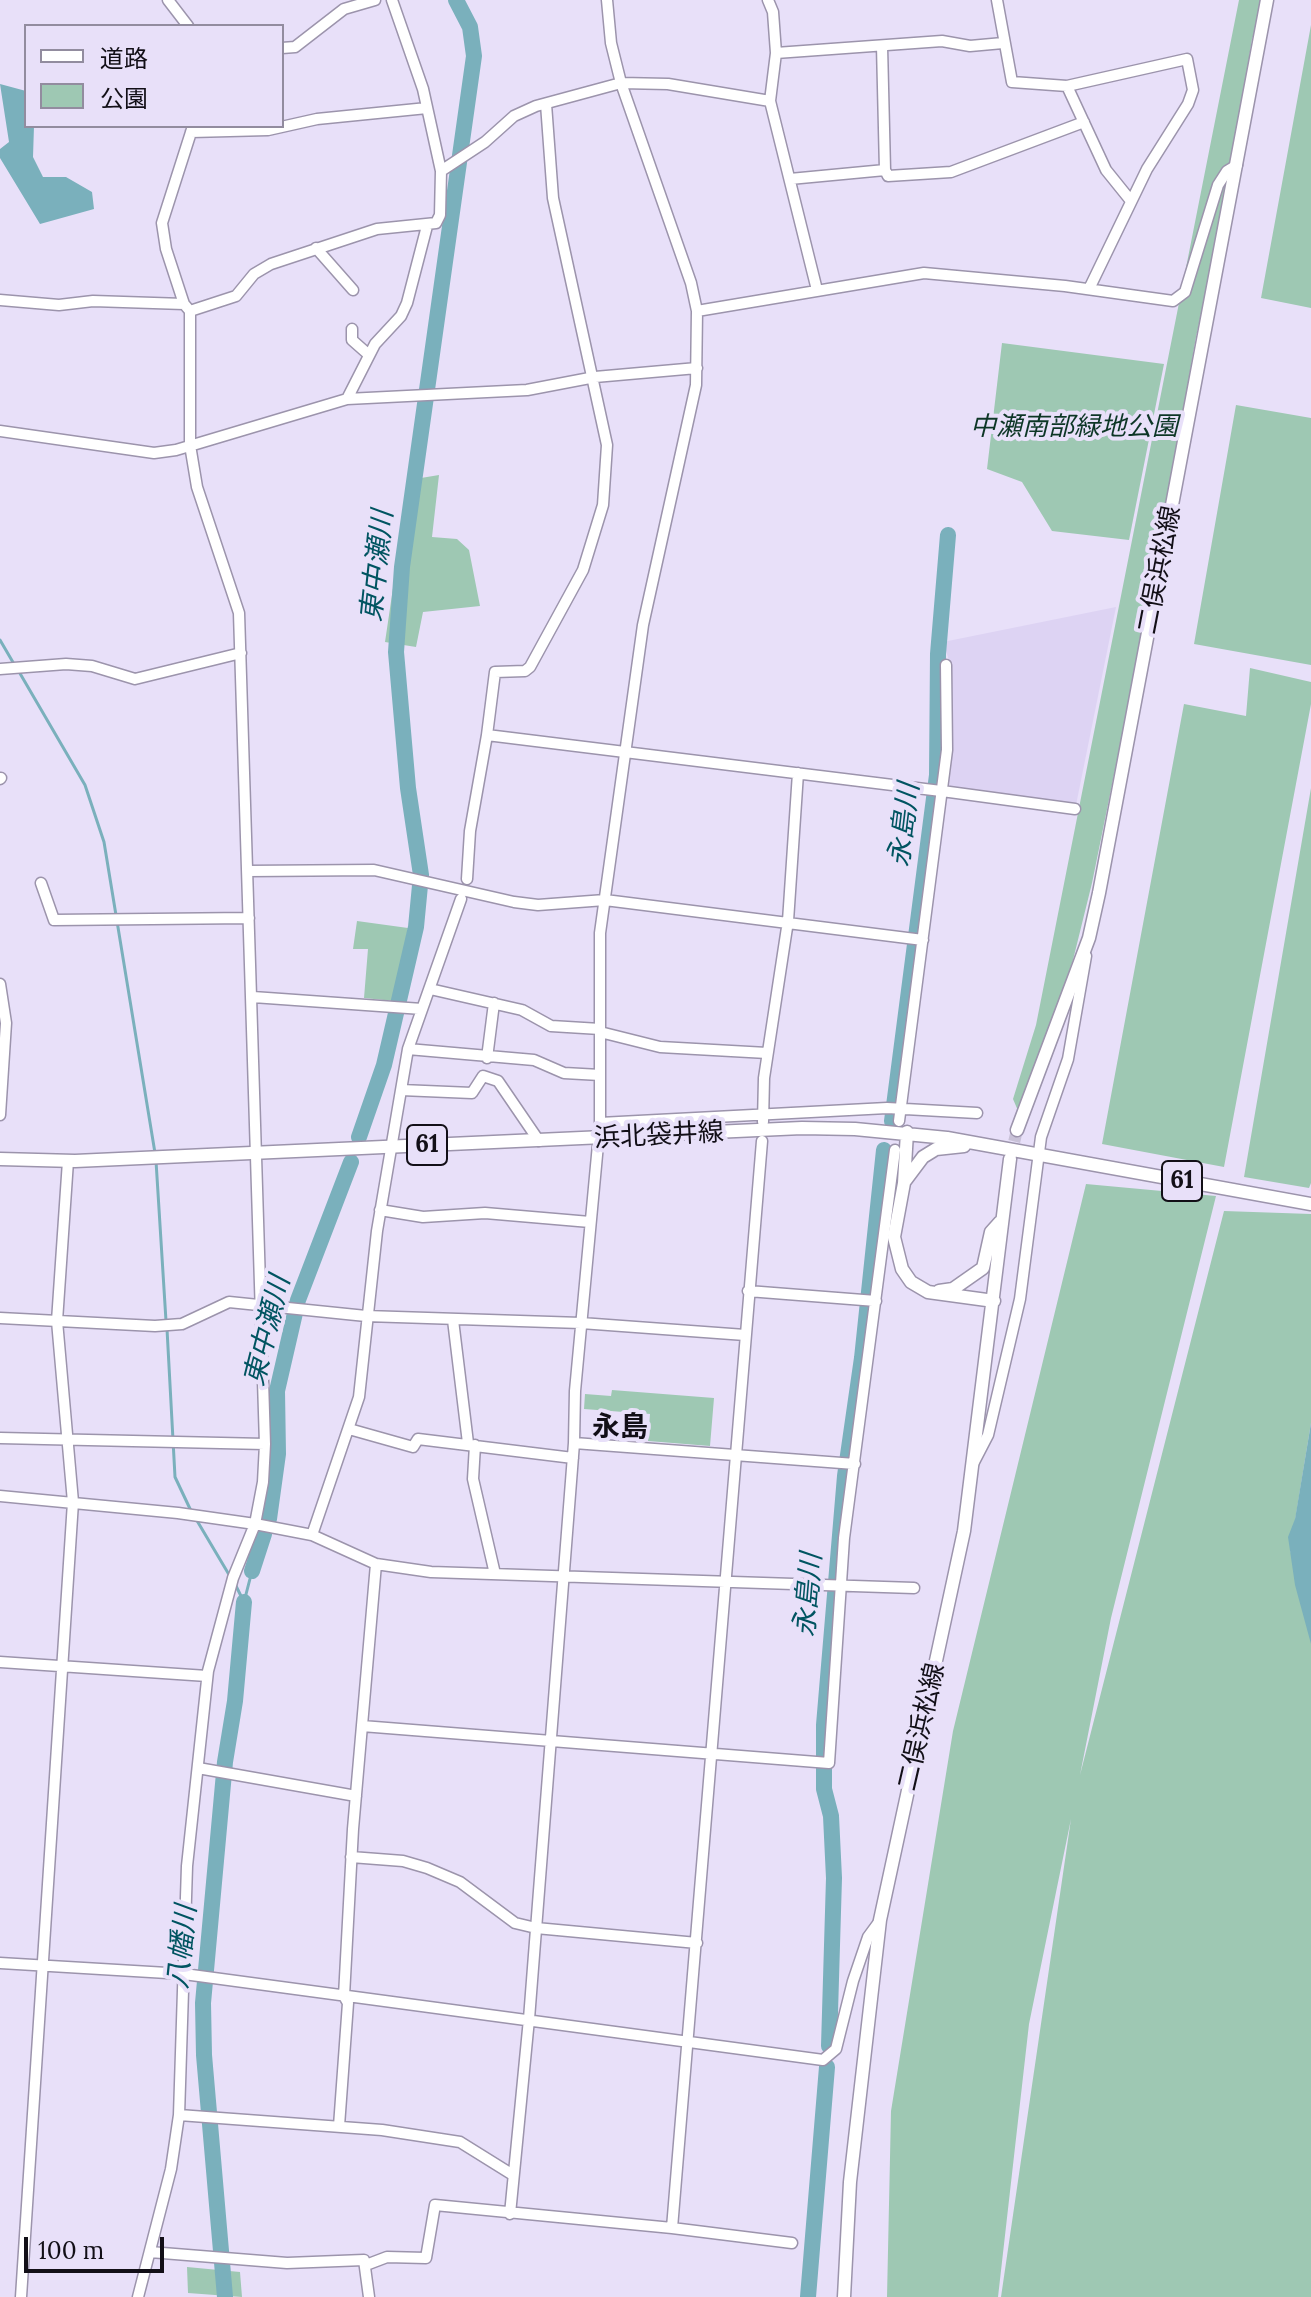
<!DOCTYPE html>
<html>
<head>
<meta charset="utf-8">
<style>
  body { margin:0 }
  #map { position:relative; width:1311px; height:2297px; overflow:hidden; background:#e8e0f9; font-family:Lora,"Noto Sans JP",serif }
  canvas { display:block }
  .legend { position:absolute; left:24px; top:24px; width:260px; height:104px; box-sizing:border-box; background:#e8e0f9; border:2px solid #928c9f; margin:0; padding:10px 14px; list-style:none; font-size:24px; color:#120f17 }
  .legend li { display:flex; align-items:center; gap:16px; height:40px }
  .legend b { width:40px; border:2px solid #928c9f }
  .scale { position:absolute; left:24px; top:2237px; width:140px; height:36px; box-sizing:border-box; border:4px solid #120f17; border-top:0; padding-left:10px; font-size:24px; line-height:28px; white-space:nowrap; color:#120f17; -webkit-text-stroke:6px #e8e0f9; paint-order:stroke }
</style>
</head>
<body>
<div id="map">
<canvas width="1311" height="2297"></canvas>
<ul class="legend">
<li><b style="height:10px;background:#fff"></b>道路</li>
<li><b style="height:22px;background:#9ec8b3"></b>公園</li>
</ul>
<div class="scale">100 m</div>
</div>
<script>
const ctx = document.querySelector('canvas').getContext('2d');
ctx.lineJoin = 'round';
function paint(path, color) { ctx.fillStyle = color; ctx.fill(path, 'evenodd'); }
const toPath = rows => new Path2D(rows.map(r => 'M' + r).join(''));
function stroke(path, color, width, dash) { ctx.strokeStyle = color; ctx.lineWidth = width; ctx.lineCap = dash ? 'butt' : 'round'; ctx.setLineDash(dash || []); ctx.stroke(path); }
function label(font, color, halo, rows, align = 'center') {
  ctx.font = font + ' Lora,"Noto Sans JP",serif'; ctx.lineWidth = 8; ctx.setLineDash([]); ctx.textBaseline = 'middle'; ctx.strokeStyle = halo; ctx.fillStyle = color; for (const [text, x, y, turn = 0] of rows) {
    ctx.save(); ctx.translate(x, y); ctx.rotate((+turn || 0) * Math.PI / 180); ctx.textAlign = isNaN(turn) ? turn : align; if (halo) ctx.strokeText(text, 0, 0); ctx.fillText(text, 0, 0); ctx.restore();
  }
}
paint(toPath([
  [1116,607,1076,805,946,786,952,745,948,657,943,642]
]), '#ddd3f3');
paint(toPath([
  [1239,0,1268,0,1252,39,1229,186,1196,337,1153,583,1092,883,1073,960,1019,1113,1013,1099,1036,1025],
  [1311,25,1311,308,1261,298],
  [1002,343,1164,364,1129,540,1052,531,1022,482,987,469],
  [1236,405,1311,418,1311,665,1194,644],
  [439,475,432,537,457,539,469,550,480,606,423,612,416,647,385,642,409,480],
  [1250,668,1311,682,1311,704,1224,1167,1102,1144,1184,704,1246,716],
  [1311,788,1311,1183,1309,1188,1244,1177],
  [357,921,408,928,394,1001,364,998,368,949,353,949],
  [1086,1184,1216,1196,1111,1618,1080,1775,1224,1211,1311,1214,1311,1423,1290,1551,1311,1592,1311,2297,1001,2297,1071,1819,1029,2024,998,2297,887,2297,891,2111,953,1731],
  [612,1390,714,1398,710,1446,648,1441,650,1414,584,1409,585,1394,611,1396],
  [187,2267,240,2272,242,2297,188,2293]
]), '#9ec8b3');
paint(toPath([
  [0,84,26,91,26,126,34,126,33,157,43,177,66,177,92,192,94,209,40,224,0,158,0,149,9,142],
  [1311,1423,1311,1644,1295,1585,1288,1537,1295,1519]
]), '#7ab0bc');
stroke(toPath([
  [0,640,14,664],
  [18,670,85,785,104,842,155,1153],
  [156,1161,166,1321],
  [167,1329,175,1477,192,1513],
  [196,1519,231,1578],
  [235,1584,244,1602,252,1571]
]), '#7ab0bc', 3);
stroke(toPath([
  [892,1121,937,775,938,654,948,535],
  [359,1137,384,1065,416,927,421,875,408,788,396,652,402,567,474,56,470,27,456,0],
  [269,1519,278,1454,277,1391,298,1300,351,1162],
  [252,1571,264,1534],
  [829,2046,834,1878,831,1816,824,1789,824,1725,845,1476,862,1358,884,1150],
  [225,2297,204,2055,203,2003,225,1762,235,1701,244,1602],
  [808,2297,827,2067]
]), '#7ab0bc', 16);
stroke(toPath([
  [1010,1159,1017,1130]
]), '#c8c1d7', 12, [12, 6]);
const minor = toPath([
  [168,0,188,26],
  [768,0,773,12,776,53,770,101,817,290],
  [997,0,1012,82,1067,86,1187,59,1193,90,1188,104,1147,169,1089,289],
  [882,46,885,170],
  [282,48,295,47,344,9,375,0],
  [776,53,942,41,970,46,1003,43],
  [1067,86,1106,170,1131,201],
  [191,132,268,130,317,119,427,108],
  [441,171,485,142,514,116,536,106,621,83,668,84,770,101],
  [790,179,885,170,888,176,951,172,1084,122],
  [316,248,353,290],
  [0,300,59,305,93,301,184,304],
  [190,311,236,296,254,274,271,264,377,229,436,223,440,215,441,171,423,89,392,0],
  [697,311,924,273,1065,286,1173,301,1185,292,1218,185,1227,171,1237,165],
  [352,329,352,340,369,355],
  [347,399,375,344,401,316,407,303,427,226],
  [0,431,154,453,176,450,347,399,527,390,595,377,697,368],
  [0,669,66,664,92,666,135,679,241,653],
  [487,735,495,672,525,671,530,667,583,570,603,505,607,445,553,198,546,104],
  [0,779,1,778],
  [942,791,1075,809],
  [248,871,374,870,514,902,538,905,605,900,923,940],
  [467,879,470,831,487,735,941,791],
  [41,883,54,920,249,918],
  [0,984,6,1023,0,1115],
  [430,989,522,1010,551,1026,600,1029],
  [253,997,422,1009],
  [600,1032,660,1047,767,1053],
  [408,1049,534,1060,564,1073,600,1075],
  [487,1058,494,1003],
  [401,1090,472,1093,483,1076,498,1081,539,1141],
  [899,1121,947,750,946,665],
  [763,1122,764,1078,788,921,798,773],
  [600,1123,887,1108,977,1113],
  [762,1141,672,2228,792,2243],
  [380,1210,423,1217,485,1213,590,1222],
  [748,1291,876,1301],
  [0,1318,155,1326,182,1324,229,1302,366,1316,581,1323,745,1335],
  [453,1320,468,1443],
  [349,1429,413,1447,418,1439,573,1458],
  [0,1438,265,1444],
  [574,1443,855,1464],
  [475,1445,473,1479,495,1574],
  [974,1462,988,1435,1020,1299,1041,1137,1068,1059,1086,956],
  [0,1496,178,1513,255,1524,312,1535,376,1564,431,1572,914,1588],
  [312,1535,359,1397,377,1231,408,1049,461,899],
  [0,1662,207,1676],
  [362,1726,829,1763,844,1538,895,1150],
  [198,1768,356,1796],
  [351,1857,403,1861,427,1868,460,1882,515,1923,536,1928,697,1943],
  [0,1963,184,1974,823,2060,836,2049,853,1981,868,1937,879,1922],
  [179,2115,382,2130,460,2142,513,2175],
  [339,2126,348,2003,344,1996,353,1829,376,1564],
  [510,2214,529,2019,574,1443,575,1391,600,1123,600,933,643,625,696,385,697,311,691,283,621,83,611,43,607,0],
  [150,2252,287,2263,364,2260,369,2297],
  [366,2265,387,2257,426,2258,435,2205,672,2228],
  [21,2297,73,1502,57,1321,68,1161],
  [138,2297,171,2169,179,2115,187,1866,208,1671,233,1578,255,1524,263,1482,265,1444,239,613,197,487,190,445,190,311,184,304,166,249,162,223,193,126]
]);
const major = toPath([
  [1017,1130,1089,938,1099,893,1267,0],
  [907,1132,904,1183,894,1237,902,1269,911,1282,928,1292,994,1301],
  [0,1159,75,1161,802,1128,855,1129,947,1138,1311,1204],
  [905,1181,923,1157,936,1149,964,1146],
  [939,1291,953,1289,983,1268,991,1232,1000,1222],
  [844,2297,850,2182,880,1920,964,1531,1010,1159]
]);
stroke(minor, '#9c94ac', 13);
stroke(major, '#9c94ac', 15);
stroke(minor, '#fff', 10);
stroke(major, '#fff', 12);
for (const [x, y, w] of [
  [427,1145,40],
  [1182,1181,40]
]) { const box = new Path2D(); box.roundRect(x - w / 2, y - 20, w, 40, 6); ctx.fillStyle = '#e8e0f9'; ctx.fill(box); stroke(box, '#120f17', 2); }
label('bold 24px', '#120f17', null, [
  ["61",427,1145],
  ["61",1182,1181]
]);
label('italic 26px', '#0d3626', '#e8e0f9', [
  ["中瀬南部緑地公園",1074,428]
]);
label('26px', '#120f17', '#e8e0f9', [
  ["二俣浜松線",1160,570,-79],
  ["浜北袋井線",659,1136,-3],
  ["二俣浜松線",922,1727,-77]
]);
label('italic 28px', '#005461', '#e8e0f9', [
  ["東中瀬川",378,566,-84],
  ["永島川",905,825,-83],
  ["東中瀬川",268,1331,-76],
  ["永島川",809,1595,-85],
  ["八幡川",183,1947,-84]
]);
label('bold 28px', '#120f17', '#e8e0f9', [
  ["永島",620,1428]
]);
</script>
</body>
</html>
